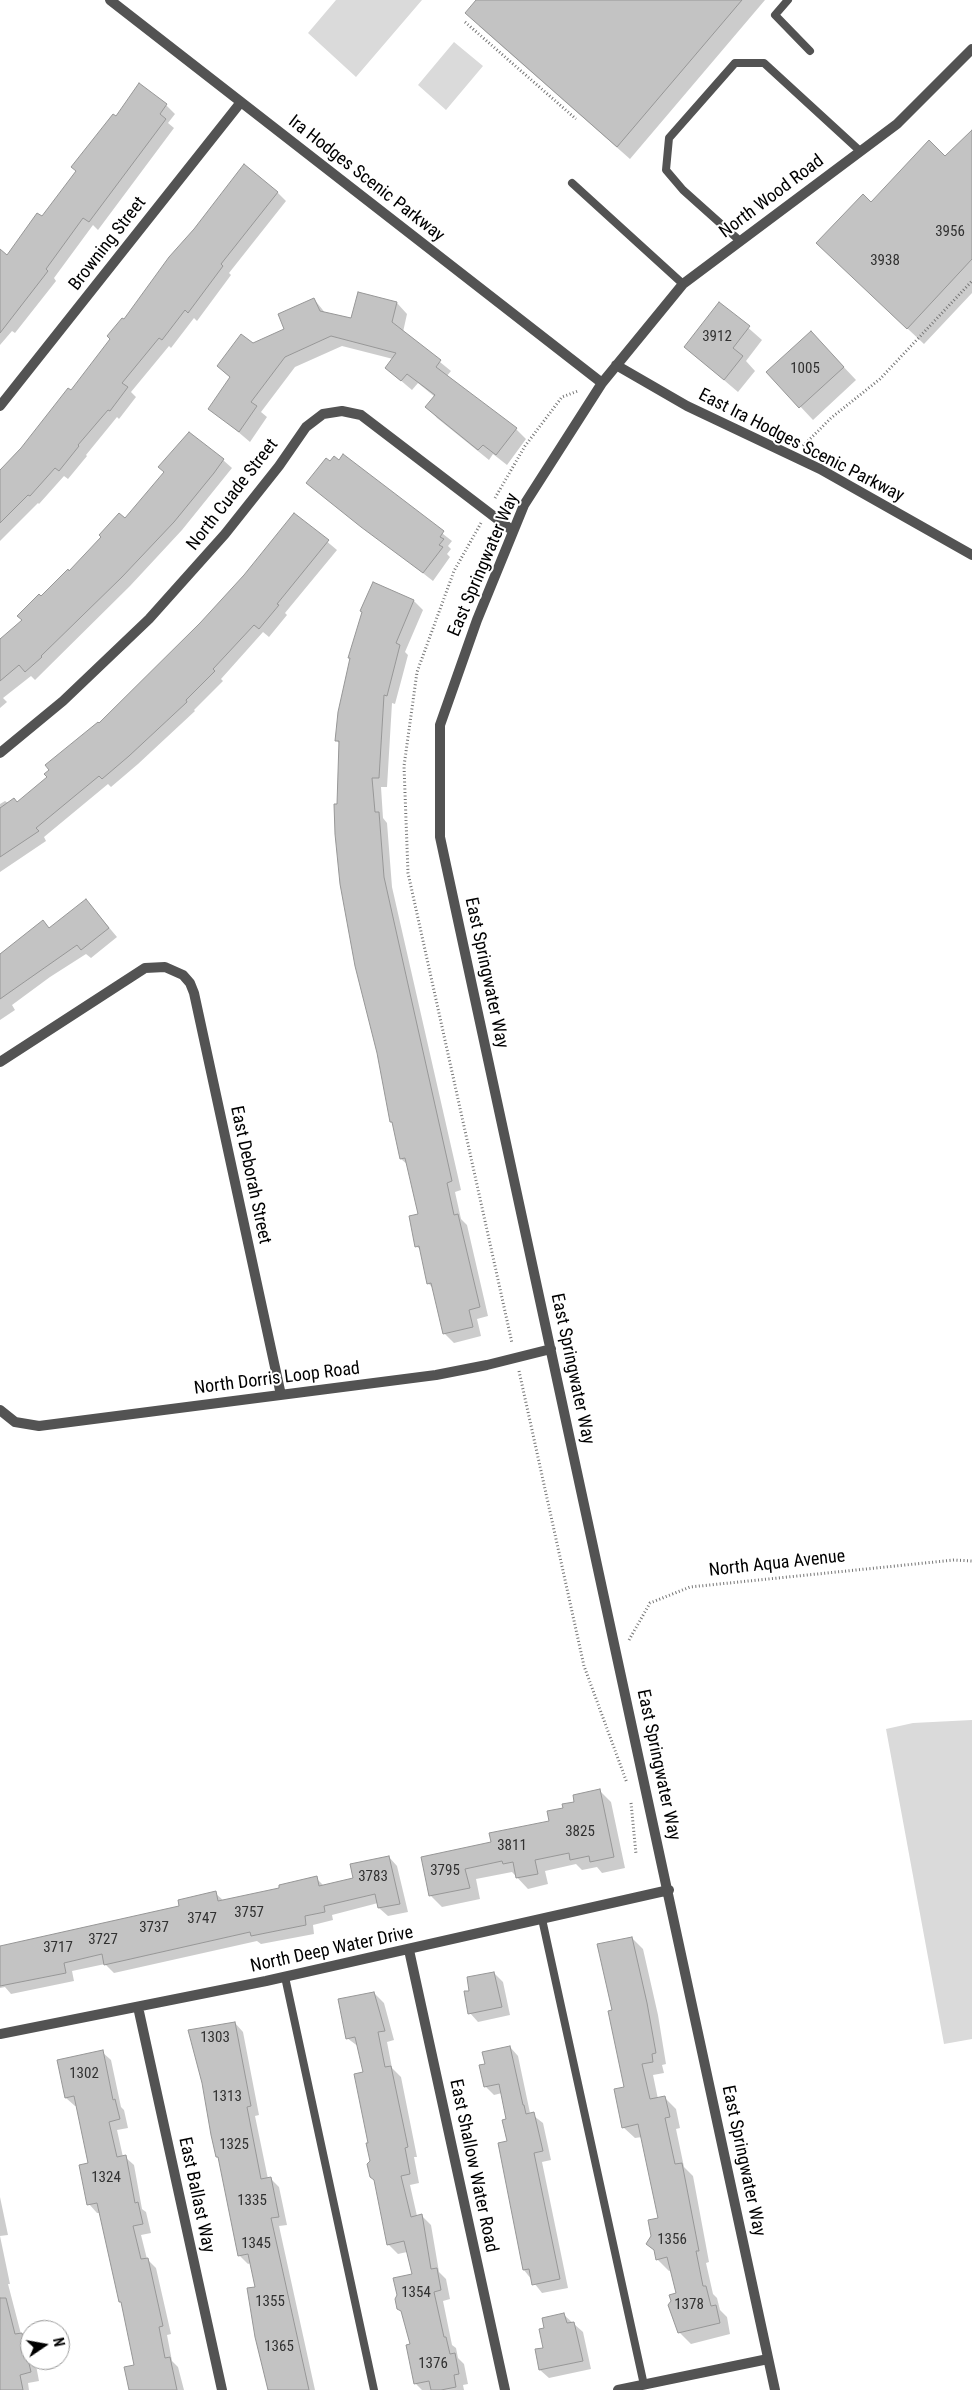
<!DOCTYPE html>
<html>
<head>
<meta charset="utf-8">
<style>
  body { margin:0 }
  #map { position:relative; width:972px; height:2390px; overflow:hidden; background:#fff; font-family:"Roboto Condensed",sans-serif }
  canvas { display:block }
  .north { position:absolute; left:20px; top:2320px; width:50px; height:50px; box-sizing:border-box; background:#fff; border:1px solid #999; border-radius:50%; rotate:78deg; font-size:14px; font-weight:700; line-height:20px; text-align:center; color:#000 }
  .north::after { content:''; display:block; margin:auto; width:18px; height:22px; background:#000; clip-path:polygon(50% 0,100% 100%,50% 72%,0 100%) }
</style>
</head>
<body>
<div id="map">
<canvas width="972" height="2390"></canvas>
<div class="north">N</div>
</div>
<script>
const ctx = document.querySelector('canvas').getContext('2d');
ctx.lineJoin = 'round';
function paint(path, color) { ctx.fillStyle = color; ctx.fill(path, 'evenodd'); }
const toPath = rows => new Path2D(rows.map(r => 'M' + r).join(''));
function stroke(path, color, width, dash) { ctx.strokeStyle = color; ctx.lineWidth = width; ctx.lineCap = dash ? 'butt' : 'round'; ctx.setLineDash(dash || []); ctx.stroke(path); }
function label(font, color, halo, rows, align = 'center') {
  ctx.font = font + ' "Roboto Condensed",sans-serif'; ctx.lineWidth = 4; ctx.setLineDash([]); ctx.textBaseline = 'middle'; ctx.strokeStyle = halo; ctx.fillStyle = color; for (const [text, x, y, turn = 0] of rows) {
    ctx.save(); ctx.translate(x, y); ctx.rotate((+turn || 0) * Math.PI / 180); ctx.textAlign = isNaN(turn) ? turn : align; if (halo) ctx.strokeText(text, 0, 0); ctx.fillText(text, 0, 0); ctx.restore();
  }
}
paint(toPath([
  [336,0,422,0,356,77,308,33],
  [454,42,483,66,446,110,418,85],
  [972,1720,972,2039,944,2044,886,1729,913,1723]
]), '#dadada');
paint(toPath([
  [478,0,765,0,630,159,479,26],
  [166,105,175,114,168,123,174,128,98,230,93,225,54,278,56,281,15,333,12,331,0,345,0,261,7,256,42,218,116,117],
  [972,132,972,293,924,344,834,260,871,204,945,157],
  [277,192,286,201,229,273,231,275,197,321,194,318,171,348,169,346,131,392,136,397,119,419,117,417,86,455,87,456,68,479,64,476,39,504,38,503,0,541,0,472,71,392,124,321],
  [359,294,397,303,407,314,403,332,451,371,446,377,516,429,526,439,507,465,493,454,489,460,437,418,427,407,435,397,418,383,412,390,386,368,393,359,342,346,295,367,261,412,267,417,250,442,210,408,231,378,218,366,253,345,286,330,314,299,326,314,352,320],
  [720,303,762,340,746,361,755,371,738,392,685,347],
  [824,346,856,380,813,420,768,372],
  [343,456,452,541,448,546,451,549,447,554,450,557,433,581,308,483,330,463,339,461],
  [223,460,232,468,182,530,130,586,35,680,31,676,3,698,7,702,0,708,0,641,23,620,41,598,125,520],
  [294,514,337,550,285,613,287,615,269,637,263,632,221,679,223,681,194,710,195,711,138,764,111,787,108,784,44,837,46,841,0,872,0,804,5,801,8,803,18,803,49,777,201,623,245,576],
  [414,601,423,610,405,652,408,655,395,704,392,703,387,787,381,787,383,818,387,823,392,887,461,1190,455,1192,461,1219,467,1225,488,1316,477,1319,481,1336,454,1343,444,1333,434,1289,428,1283,421,1250,416,1246,419,1215,408,1165,401,1159,394,1125,391,1122,338,805,340,744,336,740,351,659,349,658],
  [86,900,117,937,91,958,86,954,50,977,12,1005,15,1010,0,1020,0,954,43,922,50,929],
  [600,1791,611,1802,625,1868,602,1873,597,1867,582,1870,576,1864,545,1871,548,1884,528,1889,512,1872,476,1879,480,1899,442,1907,431,1896,423,1858,492,1843,550,1822,564,1809],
  [389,1857,397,1866,408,1912,388,1916,379,1908,378,1903,332,1915,333,1920,313,1925,314,1934,261,1944,257,1941,114,1973,105,1964,72,1971,74,1981,11,1994,5,1987,0,1988,0,1947,181,1907,215,1893,224,1901,281,1889,316,1878,324,1886,355,1879],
  [632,1938,643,1949,658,2015,666,2064,662,2065,664,2073,653,2075,658,2099,665,2098,676,2109,680,2128,676,2129,684,2167,693,2176,709,2262,706,2263,713,2294,717,2298,720,2310,727,2317,730,2334,691,2344,679,2332,678,2294,672,2270,669,2271,657,2259,656,2252,647,2244,660,2219,642,2137,635,2138,623,2127,625,2088,614,2011],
  [494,1973,503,1982,510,2015,478,2022,470,2013,471,1992],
  [374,1993,384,2003,394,2040,387,2042,392,2068,401,2077,417,2157,414,2157,419,2183,410,2185,417,2216,421,2215,431,2225,439,2272,446,2279,450,2299,443,2301,452,2345,456,2348,458,2358,464,2364,468,2384,463,2385,464,2390,422,2390,415,2383,411,2345,402,2312,398,2308,413,2275,407,2252,398,2254,388,2244,371,2161,364,2073,359,2047,347,2038],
  [235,2023,243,2032,259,2115,255,2116,268,2179,270,2178,279,2187,287,2225,279,2226,315,2390,269,2390,257,2288,251,2263,248,2264,239,2255,220,2160,217,2157],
  [510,2047,518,2056,530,2113,543,2123,551,2160,542,2162,568,2288,542,2293,524,2270,508,2142,508,2120,502,2093,494,2095,486,2087,486,2065],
  [102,2052,111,2060,121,2107,124,2110,128,2128,117,2130,123,2157,125,2157,134,2165,142,2209,146,2212,151,2233,141,2235,147,2259,156,2268,171,2334,167,2335,172,2361,178,2367,184,2390,130,2390,136,2366,100,2213,97,2213,89,2204,90,2164,77,2106,75,2106,66,2098],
  [0,2197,8,2235,0,2236,10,2284,8,2284,21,2334,30,2342,30,2360,35,2360,39,2381,28,2383,29,2390,0,2390],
  [564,2315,583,2332,591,2369,549,2378,540,2370,546,2329]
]), '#0003');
const building = toPath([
  [476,0,742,0,617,147,465,13,476,0],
  [139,83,167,104,160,114,166,119,89,222,83,218,46,269,48,271,0,333,0,249,7,255,37,213,42,216,76,171,71,167,113,114,116,116,139,83],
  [972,130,972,259,907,329,816,243,863,194,871,202,929,140,945,156,972,130],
  [244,164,278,192,221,264,223,266,188,313,185,310,162,340,159,338,122,383,128,387,110,411,108,410,78,445,79,446,59,471,55,468,30,496,28,495,0,523,0,470,21,448,68,388,71,390,110,339,107,336,122,318,124,319,169,257,194,229,244,164],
  [358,292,397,302,392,322,441,360,436,367,517,428,496,455,483,445,478,450,425,407,435,395,407,374,401,381,385,368,396,353,331,336,285,357,251,402,257,406,239,432,208,409,230,377,217,366,241,334,253,343,284,329,278,314,314,298,320,311,351,318,358,292],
  [719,302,750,326,733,348,743,356,724,380,684,347,719,302],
  [811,331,844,367,799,408,766,372,811,331],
  [189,432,224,459,214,473,174,522,122,577,41,656,42,657,25,672,19,665,0,681,0,639,22,620,17,616,39,594,41,596,68,569,69,571,101,537,99,535,119,513,125,518,164,472,158,467,189,432],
  [343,454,444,531,440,537,444,539,439,545,443,547,423,573,361,527,306,483,326,458,330,461,334,456,339,460,343,454],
  [294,513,329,540,277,604,279,605,259,629,254,625,213,669,215,671,186,700,187,702,129,756,102,779,99,776,36,828,39,831,0,857,0,808,14,798,17,802,47,777,44,774,49,770,45,765,98,722,99,723,200,623,244,575,294,513],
  [373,582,414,600,396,643,400,645,387,696,384,695,379,778,372,778,375,812,379,812,384,877,452,1181,447,1183,454,1215,458,1214,480,1307,469,1310,473,1327,443,1334,431,1283,427,1284,419,1246,415,1247,409,1216,418,1214,405,1158,400,1159,392,1122,390,1122,377,1053,355,966,340,884,335,834,334,804,337,804,339,741,335,741,338,712,350,658,348,658,362,612,360,611,373,582],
  [86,899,109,928,81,950,77,945,0,999,0,954,43,920,49,928,86,899],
  [600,1789,614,1857,590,1862,589,1856,570,1860,569,1853,535,1860,538,1874,516,1878,513,1862,503,1864,502,1861,465,1869,470,1888,429,1896,421,1857,491,1842,489,1833,549,1821,547,1811,563,1808,562,1804,574,1802,573,1795,600,1789],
  [389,1856,400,1904,378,1908,375,1894,324,1906,325,1912,305,1916,306,1925,251,1936,250,1932,104,1965,102,1954,64,1963,66,1973,0,1986,0,1946,179,1906,178,1900,216,1891,218,1901,279,1888,279,1885,317,1876,319,1886,353,1878,350,1864,389,1856],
  [632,1937,647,2003,656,2053,652,2054,653,2062,642,2064,650,2099,665,2096,670,2117,665,2118,675,2164,682,2163,699,2251,696,2251,703,2286,706,2286,711,2306,716,2305,720,2323,678,2333,668,2305,671,2301,669,2295,676,2293,667,2257,656,2260,654,2250,646,2244,651,2236,648,2220,658,2218,638,2124,622,2128,614,2089,624,2087,608,2011,612,2010,597,1944,632,1937],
  [494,1972,502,2007,468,2014,464,1991,469,1991,467,1977,494,1972],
  [374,1992,385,2031,378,2032,385,2067,391,2066,408,2147,405,2148,410,2174,401,2176,411,2217,422,2214,431,2269,437,2268,441,2290,434,2292,444,2337,446,2337,450,2354,455,2353,459,2374,454,2375,456,2387,441,2390,431,2390,429,2381,414,2384,406,2345,410,2344,401,2311,397,2309,395,2299,397,2295,393,2278,412,2274,404,2241,387,2245,374,2180,370,2177,367,2164,370,2161,366,2143,368,2143,354,2074,363,2072,355,2037,346,2039,338,1999,374,1992],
  [235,2022,251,2106,247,2107,261,2179,271,2177,279,2217,271,2218,309,2390,268,2390,255,2337,247,2288,255,2287,248,2254,238,2256,218,2157,216,2157,211,2135,202,2083,188,2030,235,2022],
  [510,2046,523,2105,524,2105,526,2114,534,2112,543,2151,534,2153,560,2279,532,2285,529,2269,523,2270,498,2143,507,2141,502,2120,506,2119,499,2084,484,2087,479,2065,485,2064,482,2052,510,2046],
  [103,2050,113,2100,115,2099,120,2119,109,2122,117,2157,126,2155,135,2203,138,2202,143,2224,133,2226,141,2259,148,2258,163,2326,159,2327,165,2358,170,2357,177,2390,129,2390,124,2367,134,2365,121,2302,119,2302,97,2203,87,2205,79,2165,88,2163,74,2096,65,2098,57,2060,103,2050],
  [0,2298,6,2298,15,2334,22,2333,31,2372,20,2375,23,2390,0,2390,0,2298],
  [564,2313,567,2323,574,2322,583,2361,539,2370,535,2349,543,2348,539,2329,544,2328,542,2318,564,2313]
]);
paint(building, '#c3c3c3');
stroke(building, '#979797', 1);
stroke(toPath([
  [465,22,576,119],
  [803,446,831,418,880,379,972,281],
  [495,498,525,446,562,397,578,391],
  [481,523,454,571,417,672,404,766,408,873,512,1343],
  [519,1371,584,1666,627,1783],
  [629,1640,650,1603,690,1587,954,1560,972,1561],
  [631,1803,636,1854]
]), '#757575', 3, [1, 2.5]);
stroke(toPath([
  [788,0,775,15,810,51],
  [572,183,683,284],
  [740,241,683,190,666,170,669,138,735,63,764,63,860,151],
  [542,1919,644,2385],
  [285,1977,374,2390]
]), '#535353', 8);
stroke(toPath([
  [110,0,602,383],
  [616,365,687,406,820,469,972,555],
  [0,406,241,102],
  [0,753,63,701,149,619,225,534,279,466,306,427,323,414,342,411,361,415,513,531],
  [0,1062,145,968,165,967,183,975,190,983,194,993,281,1395],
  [0,1410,15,1422,39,1426,436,1375,487,1365,551,1349],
  [409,1950,505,2390],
  [138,2007,222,2390],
  [0,2034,266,1981,669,1890],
  [618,2390,768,2359],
  [775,2390,440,837,440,725,477,620,524,505,602,383,683,284,897,124,972,49]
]), '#535353', 10);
label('15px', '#313131', null, [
  ["3956",950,232],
  ["3938",885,261],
  ["3912",717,337],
  ["1005",805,369],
  ["3825",580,1832],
  ["3811",512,1846],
  ["3795",445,1871],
  ["3783",373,1877],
  ["3757",249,1913],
  ["3747",202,1919],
  ["3737",154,1928],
  ["3727",103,1940],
  ["3717",58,1948],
  ["1303",215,2038],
  ["1302",84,2074],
  ["1313",227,2097],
  ["1325",234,2145],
  ["1324",106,2178],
  ["1335",252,2201],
  ["1356",672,2240],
  ["1345",256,2244],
  ["1354",416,2293],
  ["1355",270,2302],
  ["1378",689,2305],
  ["1365",279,2347],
  ["1376",433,2364]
]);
label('18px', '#000', '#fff', [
  ["Ira Hodges Scenic Parkway",366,179,38],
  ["North Wood Road",772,197,-37],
  ["Browning Street",108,244,-52],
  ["East Ira Hodges Scenic Parkway",801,446,27],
  ["North Cuade Street",233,495,-52],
  ["East Springwater Way",484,565,-67],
  ["East Springwater Way",486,973,78],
  ["East Deborah Street",250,1175,78],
  ["East Springwater Way",572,1369,78],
  ["North Dorris Loop Road",277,1379,-7],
  ["North Aqua Avenue",777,1564,-6],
  ["East Springwater Way",658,1765,78],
  ["North Deep Water Drive",332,1950,-12],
  ["East Springwater Way",743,2161,78],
  ["East Shallow Water Road",473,2166,78],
  ["East Ballast Way",196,2195,78]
]);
</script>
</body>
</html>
